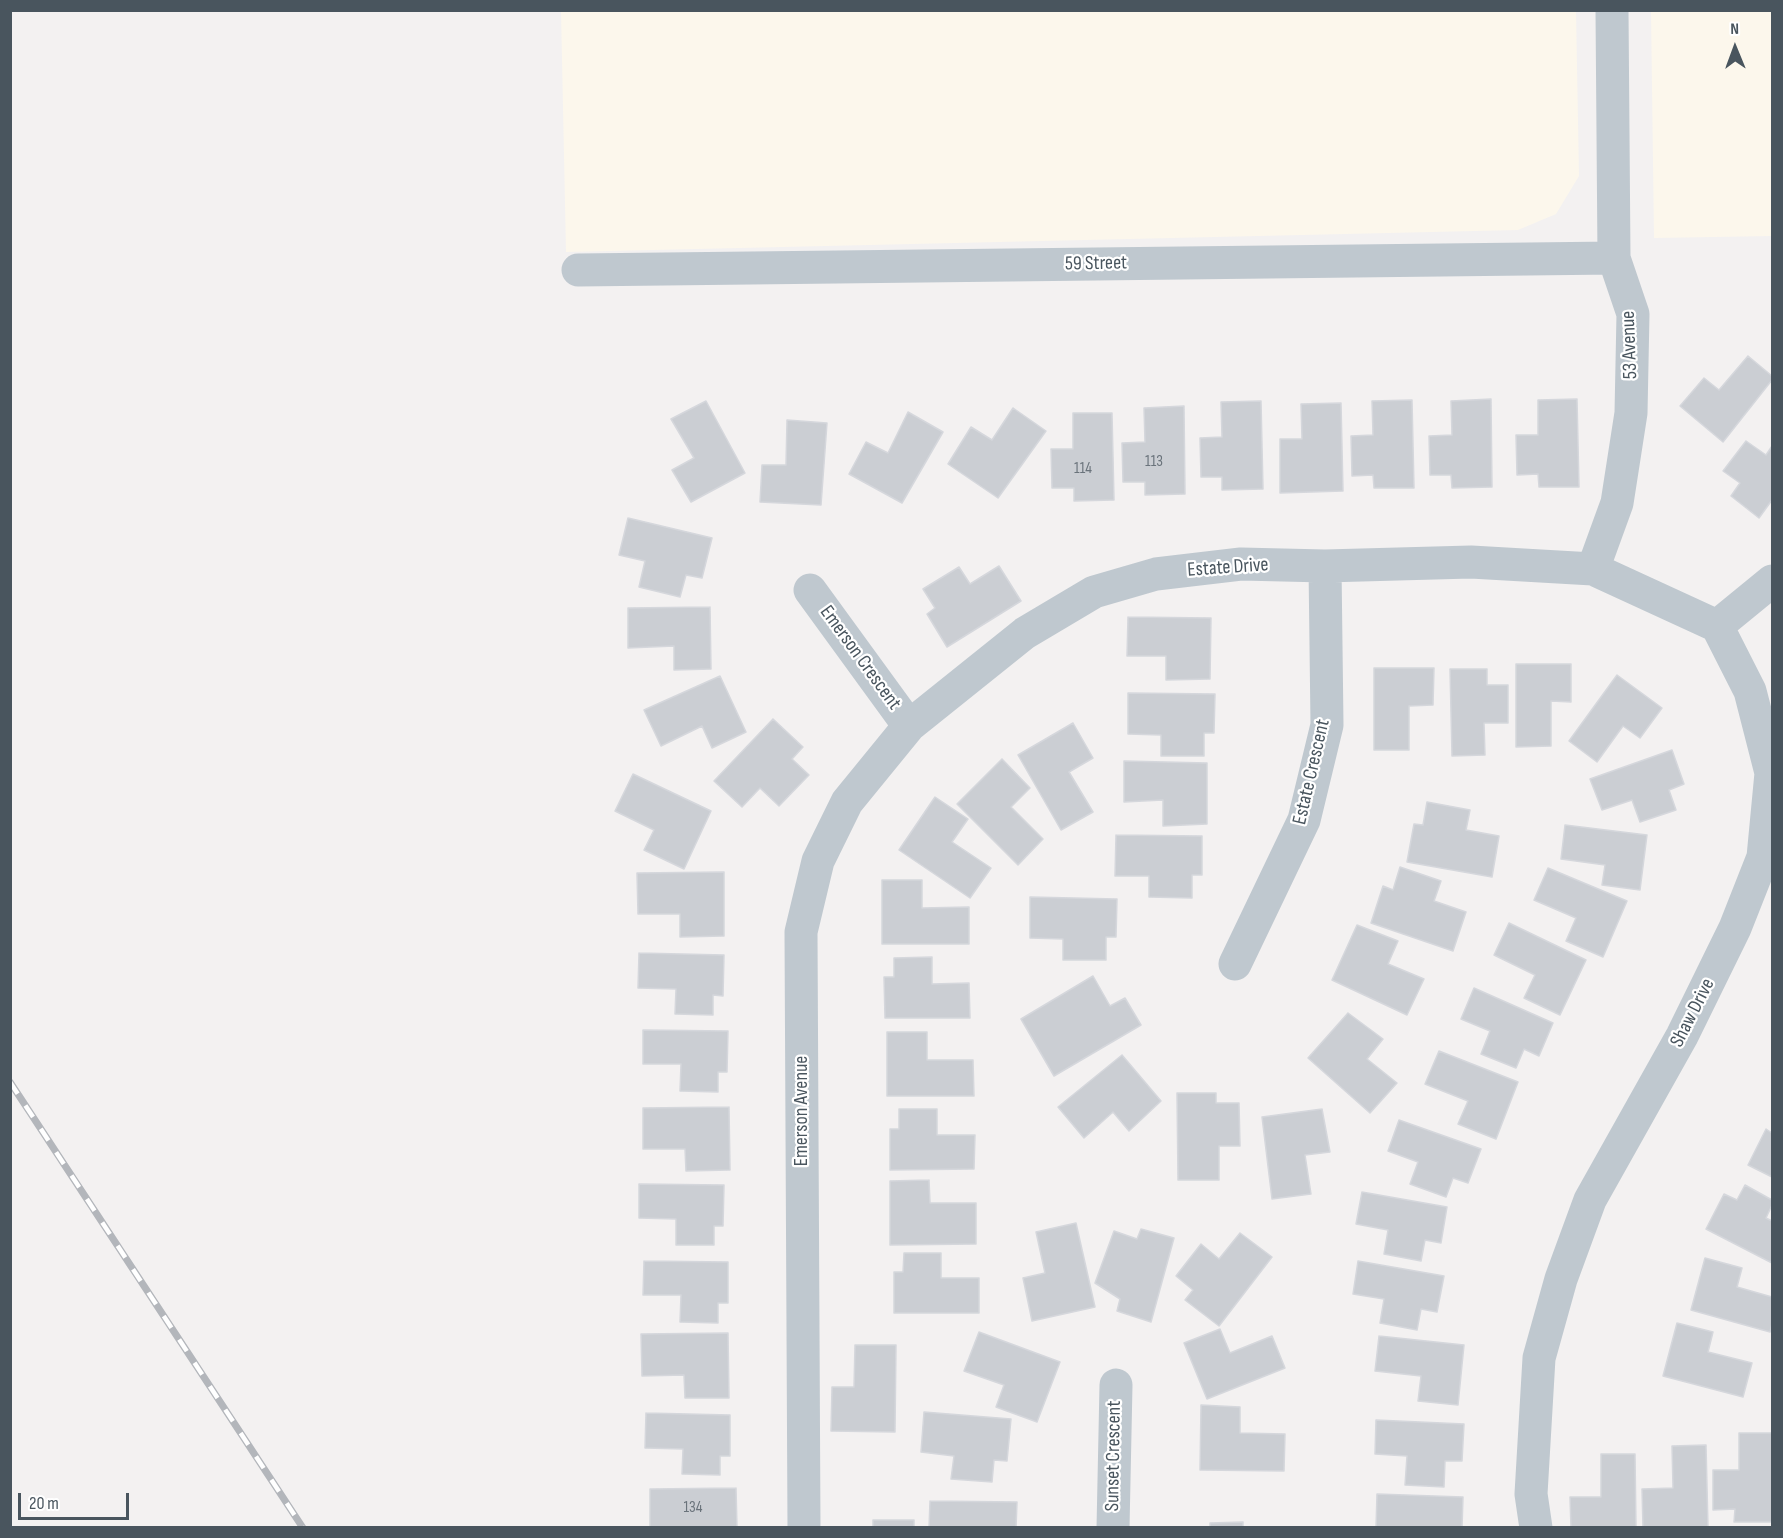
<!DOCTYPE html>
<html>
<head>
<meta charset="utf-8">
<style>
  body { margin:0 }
  #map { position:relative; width:1783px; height:1538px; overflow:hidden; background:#f3f1f1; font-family:"Sofia Sans Condensed",sans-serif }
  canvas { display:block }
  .frame { position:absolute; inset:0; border:12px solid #49555e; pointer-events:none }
  .north { position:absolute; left:1705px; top:18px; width:60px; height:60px; -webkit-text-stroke:4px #fff; paint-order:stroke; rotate:359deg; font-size:16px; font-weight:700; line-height:24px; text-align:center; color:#49555e }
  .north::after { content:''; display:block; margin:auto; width:21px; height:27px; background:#49555e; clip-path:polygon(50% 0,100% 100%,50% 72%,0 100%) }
  .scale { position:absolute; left:18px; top:1493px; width:111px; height:27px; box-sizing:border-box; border:3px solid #49555e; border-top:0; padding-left:8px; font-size:18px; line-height:21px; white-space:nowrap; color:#49555e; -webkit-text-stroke:4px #fff; paint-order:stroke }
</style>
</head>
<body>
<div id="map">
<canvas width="1783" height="1538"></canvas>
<div class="frame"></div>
<div class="north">N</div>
<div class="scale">20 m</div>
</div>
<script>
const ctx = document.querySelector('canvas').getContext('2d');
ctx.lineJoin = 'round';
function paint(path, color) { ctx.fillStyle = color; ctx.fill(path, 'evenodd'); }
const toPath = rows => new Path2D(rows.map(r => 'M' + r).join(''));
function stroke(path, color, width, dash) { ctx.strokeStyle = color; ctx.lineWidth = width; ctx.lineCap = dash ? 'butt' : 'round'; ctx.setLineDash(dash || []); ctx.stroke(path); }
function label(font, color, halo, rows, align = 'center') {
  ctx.font = font + ' "Sofia Sans Condensed",sans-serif'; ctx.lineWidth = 4.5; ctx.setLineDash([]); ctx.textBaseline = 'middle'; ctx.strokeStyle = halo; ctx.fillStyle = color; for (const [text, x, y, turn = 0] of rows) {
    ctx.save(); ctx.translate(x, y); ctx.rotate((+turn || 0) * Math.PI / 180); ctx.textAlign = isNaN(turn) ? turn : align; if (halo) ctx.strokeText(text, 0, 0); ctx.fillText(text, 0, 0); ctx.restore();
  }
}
paint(toPath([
  [561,11,1576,11,1579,176,1556,214,1518,230,566,252],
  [1651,11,1772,11,1772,236,1654,238]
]), '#fcf7ec');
const building = toPath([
  [1748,356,1772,376,1772,380,1723,442,1680,406,1704,378,1719,390,1748,356],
  [1491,399,1492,487,1452,488,1451,475,1430,475,1429,436,1452,435,1451,401,1491,399],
  [1577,399,1579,487,1539,487,1538,474,1517,475,1516,435,1538,435,1538,400,1577,399],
  [1412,400,1414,488,1374,488,1373,475,1352,476,1351,436,1373,435,1372,401,1412,400],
  [706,401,745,473,691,502,672,470,694,458,671,419,706,401],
  [1261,401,1263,489,1222,490,1222,477,1201,477,1200,438,1222,437,1221,402,1261,401],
  [1341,403,1343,491,1280,493,1280,439,1302,439,1301,404,1341,403],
  [1184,406,1185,494,1145,495,1145,482,1123,482,1122,443,1145,442,1144,408,1184,406],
  [1013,408,1046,431,998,498,948,464,971,427,992,440,1013,408],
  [908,412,943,432,902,503,849,474,866,442,888,453,908,412],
  [1073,413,1112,413,1114,500,1074,501,1074,488,1052,488,1051,449,1073,449,1073,413],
  [787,420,827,423,821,505,760,502,762,465,786,465,787,420],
  [1746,441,1766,455,1772,446,1772,500,1759,518,1731,496,1740,483,1723,471,1746,441],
  [628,518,712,538,702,578,686,575,680,597,639,587,645,561,619,555,628,518],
  [999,566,1021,601,947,647,927,614,935,608,923,589,959,567,970,584,999,566],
  [710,607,711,669,674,670,674,646,628,648,628,608,710,607],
  [1128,617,1211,618,1210,679,1166,680,1166,656,1127,656,1128,617],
  [1516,664,1571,664,1571,702,1551,701,1551,746,1516,747,1516,664],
  [1374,668,1434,668,1433,705,1409,706,1409,750,1374,750,1374,668],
  [1450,669,1487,669,1487,685,1508,685,1508,723,1484,723,1485,755,1452,756,1450,669],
  [1617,675,1662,708,1640,738,1623,726,1597,762,1569,741,1617,675],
  [720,676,746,732,712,748,702,726,661,746,644,710,720,676],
  [1128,693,1215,694,1214,733,1204,733,1204,756,1161,756,1161,735,1128,734,1128,693],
  [773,719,803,747,792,759,809,775,779,806,760,788,742,807,714,781,773,719],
  [1073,723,1093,758,1069,772,1093,812,1061,830,1018,755,1073,723],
  [1672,750,1684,784,1669,790,1676,810,1640,822,1632,800,1602,810,1590,779,1672,750],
  [1002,759,1030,788,1011,807,1043,839,1018,865,957,804,1002,759],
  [1124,761,1207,763,1207,824,1163,826,1163,800,1124,802,1124,761],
  [633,774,711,811,684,869,644,850,654,830,615,811,633,774],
  [935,797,968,819,952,842,991,868,970,898,899,850,935,797],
  [1427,802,1470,810,1466,830,1499,836,1492,877,1407,862,1414,824,1423,825,1427,802],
  [1565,825,1647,835,1640,890,1602,885,1605,865,1561,859,1565,825],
  [1116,835,1202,836,1202,875,1192,875,1192,898,1149,897,1149,876,1115,876,1116,835],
  [1400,867,1441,881,1434,901,1466,912,1453,951,1371,923,1383,886,1393,890,1400,867],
  [1548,868,1627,901,1603,957,1566,941,1576,918,1534,900,1548,868],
  [724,872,724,936,680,937,680,914,638,914,637,873,724,872],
  [882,880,922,880,922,908,969,907,969,944,882,944,882,880],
  [1030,897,1117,899,1116,937,1106,937,1106,960,1063,960,1063,939,1030,938,1030,897],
  [1509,923,1586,960,1560,1015,1524,998,1535,975,1494,955,1509,923],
  [1357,925,1398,941,1388,964,1424,979,1407,1015,1332,980,1357,925],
  [639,953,724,955,723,996,713,995,713,1015,675,1014,676,989,638,988,639,953],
  [932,957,932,984,969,983,970,1018,885,1018,884,977,894,977,894,958,932,957],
  [1093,976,1110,1006,1125,998,1141,1025,1054,1076,1021,1019,1093,976],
  [1474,988,1553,1023,1539,1056,1524,1049,1516,1068,1481,1054,1490,1031,1461,1019,1474,988],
  [1348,1013,1383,1039,1367,1059,1397,1083,1370,1113,1308,1058,1348,1013],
  [643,1030,728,1031,727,1072,718,1072,718,1092,680,1091,681,1064,643,1064,643,1030],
  [887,1032,927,1032,927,1060,973,1060,974,1096,887,1096,887,1032],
  [1439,1051,1518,1082,1496,1139,1458,1124,1468,1101,1425,1084,1439,1051],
  [1122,1055,1161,1101,1129,1131,1113,1112,1084,1138,1058,1107,1122,1055],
  [1177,1093,1216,1093,1216,1103,1239,1103,1240,1146,1219,1146,1219,1180,1178,1180,1177,1093],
  [729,1107,730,1170,686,1171,685,1149,643,1149,643,1108,729,1107],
  [899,1109,937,1109,937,1135,975,1135,974,1169,890,1170,890,1129,899,1129,899,1109],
  [1322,1109,1330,1152,1305,1155,1311,1194,1272,1199,1262,1117,1322,1109],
  [1399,1120,1481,1149,1468,1183,1453,1178,1446,1197,1410,1184,1418,1162,1388,1151,1399,1120],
  [1766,1129,1772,1133,1772,1177,1748,1165,1766,1129],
  [929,1180,930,1203,976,1203,976,1244,890,1245,890,1181,929,1180],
  [639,1184,724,1185,723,1226,714,1226,714,1245,676,1245,676,1219,639,1218,639,1184],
  [1745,1185,1772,1200,1772,1205,1766,1218,1772,1221,1772,1263,1706,1229,1724,1194,1737,1200,1745,1185],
  [1362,1192,1447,1207,1441,1243,1425,1240,1421,1261,1384,1254,1388,1230,1356,1224,1362,1192],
  [1076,1223,1095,1307,1032,1321,1023,1278,1045,1273,1036,1232,1076,1223],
  [1141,1229,1174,1238,1151,1322,1117,1311,1120,1299,1095,1283,1114,1231,1137,1239,1141,1229],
  [1240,1233,1272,1257,1219,1326,1185,1300,1193,1290,1176,1276,1201,1244,1219,1259,1240,1233],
  [904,1253,941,1253,941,1278,979,1278,979,1313,894,1313,894,1272,903,1272,904,1253],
  [1705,1258,1742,1268,1737,1287,1772,1297,1772,1324,1770,1332,1691,1310,1705,1258],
  [644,1261,728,1262,728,1303,718,1303,718,1323,680,1322,681,1295,643,1295,644,1261],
  [1358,1261,1444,1276,1437,1312,1421,1309,1417,1330,1380,1323,1384,1299,1353,1294,1358,1261],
  [1677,1323,1713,1332,1708,1352,1752,1363,1743,1397,1663,1376,1677,1323],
  [1220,1329,1230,1353,1272,1336,1285,1368,1207,1399,1184,1343,1220,1329],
  [979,1332,1060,1362,1037,1422,996,1407,1004,1385,964,1371,979,1332],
  [728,1333,729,1398,685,1398,684,1375,642,1376,641,1334,728,1333],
  [1379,1336,1464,1345,1458,1405,1418,1401,1421,1376,1375,1371,1379,1336],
  [855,1345,896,1345,895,1432,831,1431,832,1387,854,1387,855,1345],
  [1201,1405,1240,1407,1240,1433,1285,1434,1284,1471,1200,1470,1201,1405],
  [924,1412,1011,1419,1007,1461,994,1460,992,1482,951,1479,954,1456,921,1452,924,1412],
  [646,1413,730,1415,730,1456,720,1456,720,1475,682,1474,683,1449,645,1448,646,1413],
  [1376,1420,1464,1424,1462,1461,1445,1461,1444,1487,1405,1485,1407,1456,1375,1454,1376,1420],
  [1739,1433,1772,1433,1772,1522,1734,1522,1735,1509,1713,1510,1713,1470,1739,1470,1739,1433],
  [1706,1445,1708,1528,1643,1528,1642,1489,1673,1488,1672,1446,1706,1445],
  [1601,1454,1635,1454,1636,1528,1571,1528,1570,1497,1601,1497,1601,1454],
  [736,1488,737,1528,650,1528,650,1489,736,1488],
  [1377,1494,1463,1497,1462,1528,1376,1528,1377,1494],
  [930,1501,1017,1502,1016,1528,929,1528,930,1501],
  [873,1520,914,1520,914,1528,873,1528,873,1520],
  [1243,1522,1243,1528,1210,1528,1210,1523,1243,1522]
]);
paint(building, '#cbced3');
stroke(building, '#d5d7dc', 1.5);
stroke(toPath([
  [578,270,1614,258],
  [1593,569,1617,503,1631,413,1633,314,1614,258,1612,10],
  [810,590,909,726],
  [1717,626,1772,581],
  [1235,964,1304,820,1327,725,1325,566],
  [804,1528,801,932,818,861,847,802,909,726,1025,633,1094,592,1156,574,1241,564,1325,566,1471,562,1593,569,1717,626,1750,691,1771,773,1763,857,1735,928,1682,1036,1590,1200,1561,1279,1539,1358,1531,1494,1536,1528],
  [1113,1528,1116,1385]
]), '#bfc8cf', 33);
const rail = toPath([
  [10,1082,303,1528]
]);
stroke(rail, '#b3b6bb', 7);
stroke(rail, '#fff', 4.5, [14]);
label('16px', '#6a737b', null, [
  ["113",1154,462],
  ["114",1083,469],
  ["134",693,1508]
]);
label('20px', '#49555e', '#fff', [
  ["59 Street",1096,264,-1],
  ["53 Avenue",1630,345,-92],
  ["Estate Drive",1228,568,-4],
  ["Emerson Crescent",860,658,54],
  ["Estate Crescent",1312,772,-77],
  ["Shaw Drive",1693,1013,-63],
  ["Emerson Avenue",802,1111,-90],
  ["Sunset Crescent",1114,1456,-89]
]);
</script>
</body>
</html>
